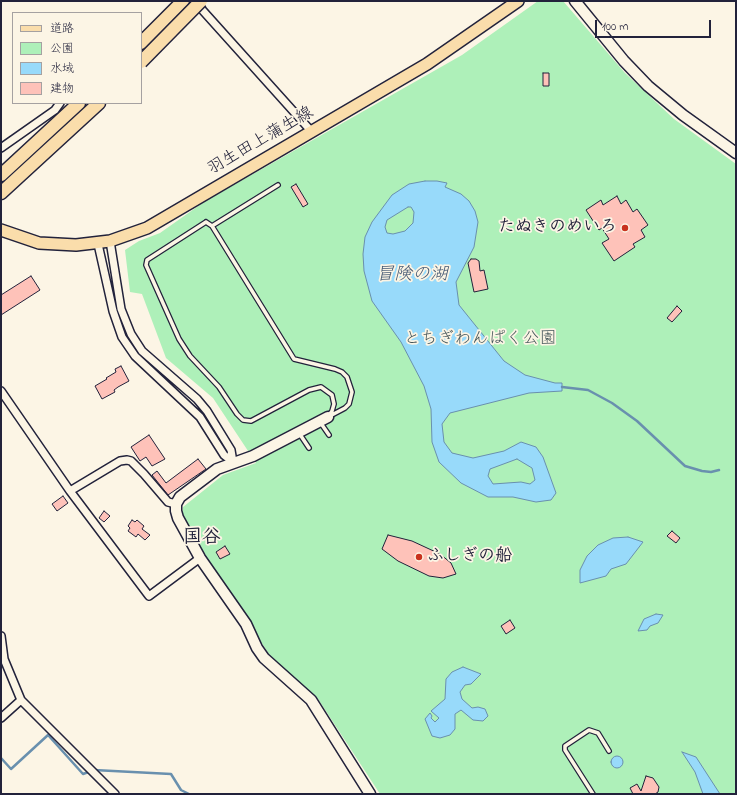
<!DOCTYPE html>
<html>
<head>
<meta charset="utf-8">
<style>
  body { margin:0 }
  #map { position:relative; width:737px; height:795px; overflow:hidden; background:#fcf5e5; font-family:"Indie Flower","Klee One",sans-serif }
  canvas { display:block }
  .frame { position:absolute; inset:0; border:2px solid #22223b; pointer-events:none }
  .legend { position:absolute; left:12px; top:12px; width:130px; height:92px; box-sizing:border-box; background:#fcf5e5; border:1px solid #a5a1a1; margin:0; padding:5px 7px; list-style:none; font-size:12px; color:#22223b }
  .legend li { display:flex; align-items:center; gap:8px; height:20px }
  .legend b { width:20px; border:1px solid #a5a1a1 }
  .scale { position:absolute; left:595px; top:20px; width:116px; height:18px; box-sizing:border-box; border:2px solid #22223b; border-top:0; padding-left:5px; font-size:12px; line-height:14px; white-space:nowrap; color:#22223b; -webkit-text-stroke:3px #fcf5e5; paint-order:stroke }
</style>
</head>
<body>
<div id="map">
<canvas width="737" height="795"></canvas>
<div class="frame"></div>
<ul class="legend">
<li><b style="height:5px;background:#faddab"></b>道路</li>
<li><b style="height:11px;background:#aef0b9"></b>公園</li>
<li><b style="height:11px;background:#98dafa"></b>水域</li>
<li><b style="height:11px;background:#fec2b9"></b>建物</li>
</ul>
<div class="scale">100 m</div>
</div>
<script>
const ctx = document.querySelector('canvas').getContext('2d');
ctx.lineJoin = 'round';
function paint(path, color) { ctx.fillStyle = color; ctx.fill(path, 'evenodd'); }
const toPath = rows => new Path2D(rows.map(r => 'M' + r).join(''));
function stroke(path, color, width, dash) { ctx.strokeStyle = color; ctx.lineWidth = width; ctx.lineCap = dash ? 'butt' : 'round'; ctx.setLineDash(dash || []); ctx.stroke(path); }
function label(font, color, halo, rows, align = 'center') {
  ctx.font = font + ' "Indie Flower","Klee One",sans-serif'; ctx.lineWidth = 3.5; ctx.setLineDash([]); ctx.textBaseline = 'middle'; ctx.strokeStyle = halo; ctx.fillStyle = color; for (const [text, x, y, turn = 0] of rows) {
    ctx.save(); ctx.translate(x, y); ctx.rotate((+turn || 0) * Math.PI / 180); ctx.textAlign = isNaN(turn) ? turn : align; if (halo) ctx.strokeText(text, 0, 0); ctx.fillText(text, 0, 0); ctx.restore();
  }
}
paint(toPath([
  [538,1,563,1,625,73,674,119,736,164,736,794,380,794,318,699,271,657,208,563,182,515,183,507,223,475,256,463,213,398,166,358,142,294,130,292,125,250,139,241,160,233,204,202,462,55]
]), '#aef0b9');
const water = toPath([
  [425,181,437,181,447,183,445,187,461,194,469,201,475,211,478,222,474,247,456,282,459,305,504,361,525,375,555,383,562,383,562,391,529,393,450,413,442,424,444,442,452,453,473,458,504,451,521,442,536,447,543,457,556,493,551,500,536,502,513,497,488,497,461,483,439,462,432,442,431,409,424,386,401,342,372,301,364,271,363,254,365,237,372,222,392,195,409,184,425,181],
  [408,207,411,207,414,212,413,223,405,231,393,234,387,233,385,227,387,220,408,207],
  [517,459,532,468,535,480,530,484,521,482,493,484,488,476,490,469,517,459],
  [628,537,643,542,626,564,611,569,606,576,580,583,580,570,587,556,598,545,613,538,628,537],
  [656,614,663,615,658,623,650,626,647,630,638,631,644,619,656,614],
  [463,667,481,674,471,684,465,685,460,692,462,699,472,708,478,707,485,709,488,716,483,721,473,720,461,710,455,714,455,729,450,735,440,738,432,736,425,719,430,713,432,716,431,718,435,722,439,718,431,711,445,699,446,679,452,672,463,667],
  [682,752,696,757,720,794,703,794,695,772,682,752],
  '611 762a6 6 0 1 1 12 0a6 6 0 1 1-12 0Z'
]);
paint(water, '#98dafa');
stroke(water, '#6990ae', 1);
stroke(toPath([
  [562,387,588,390,612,403,637,421,685,466,702,471,711,472,719,470],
  [1,758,11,769,48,735,83,774,94,770,171,774,181,790,189,794]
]), '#6990ae', 2.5);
const building = toPath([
  [543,73,549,73,549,86,543,86,543,73],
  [296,184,308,204,303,207,291,187,296,184],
  [617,196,621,204,626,200,633,212,637,209,648,225,641,230,645,237,633,244,635,247,614,261,602,243,609,239,602,228,599,230,586,210,601,200,603,205,617,196],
  [471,259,476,259,479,261,480,271,484,270,488,289,474,292,468,263,471,259],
  [31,276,40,290,1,315,1,295,31,276],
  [677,306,682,311,672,322,667,318,677,306],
  [121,366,129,381,118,387,114,390,115,392,102,399,95,386,107,379,106,378,116,372,115,369,121,366],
  [149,435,165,459,152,466,146,457,140,461,131,447,149,435],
  [198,459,206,469,168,495,152,475,157,471,166,483,198,459],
  [63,496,68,503,57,511,52,504,63,496],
  [104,511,110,516,104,522,99,518,104,511],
  [132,520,135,522,137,520,144,526,142,529,150,535,145,540,138,534,136,537,128,531,130,528,128,526,132,520],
  [672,531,680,538,676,543,667,536,672,531],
  [388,535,412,541,440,554,451,563,456,574,443,578,429,576,398,561,382,549,388,535],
  [225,546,230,554,220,559,216,552,225,546],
  [510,620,515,628,506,634,501,626,510,620],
  [646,776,653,778,659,787,658,792,655,794,633,794,630,788,637,784,641,791,646,776]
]);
paint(building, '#fec2b9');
stroke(building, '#22223b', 1);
const lane = toPath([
  [206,222,212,226,294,359,335,369,342,372,347,377,352,392,349,404,345,408,328,417,332,411,334,404,332,395,321,387,309,390,251,421,243,420,237,414,219,387,190,356,179,339,146,265,147,260,206,222],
  [212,226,278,185],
  [320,422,329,435],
  [299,433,309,448],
  [593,794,565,750,565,746,589,730,598,733,609,751]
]);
const street = toPath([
  [196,3,312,132],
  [1,148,55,110,60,103],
  [110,241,121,309,131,334,142,351,197,399,207,411,231,450,233,462],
  [98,244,113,311,122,337,135,356,200,417,224,455,233,462],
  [1,391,70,491,149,596,200,558],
  [70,491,120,461,127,460,131,461,144,474,168,502,176,504],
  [1,636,4,659,21,700,115,794],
  [1,718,21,700]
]);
const secondary = toPath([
  [575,1,624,61,648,86,683,115,736,153],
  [328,417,253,456,217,469,180,497,176,504,176,511,178,518,200,558,246,624,257,648,264,658,311,700,370,794]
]);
const primary = toPath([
  [1,230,39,243,76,245,110,241,147,228,427,64,518,1]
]);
const highway = toPath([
  [141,43,183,1],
  [1,175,79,103],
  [1,193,99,103]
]);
stroke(lane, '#22223b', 6);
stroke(street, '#22223b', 10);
stroke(secondary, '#22223b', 13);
stroke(primary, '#22223b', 14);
stroke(highway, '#22223b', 15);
stroke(lane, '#fcf5e5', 3.5);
stroke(street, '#fcf5e5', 7);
stroke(secondary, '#fcf5e5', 10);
stroke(primary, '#faddab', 11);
stroke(highway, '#faddab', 12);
const highwayBridge = toPath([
  [141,62,201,1]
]);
stroke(highwayBridge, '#22223b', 15, []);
stroke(highwayBridge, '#faddab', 12);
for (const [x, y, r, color] of [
  [625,228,4,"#c8321e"],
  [419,557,4,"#c8321e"]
]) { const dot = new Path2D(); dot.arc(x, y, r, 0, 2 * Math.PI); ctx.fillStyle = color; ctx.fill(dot); stroke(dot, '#fcf5e5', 1.5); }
label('17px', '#22223b', '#fcf5e5', [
  ["羽生田上蒲生線",261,142,-30]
]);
label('bold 17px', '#22223b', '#fcf5e5', [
  ["たぬきのめいろ",617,228],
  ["ふしぎの船",427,557,"left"]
], 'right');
label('17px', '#45565a', '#fcf5e5', [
  ["とちぎわんぱく公園",480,340]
]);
label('italic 18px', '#455974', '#fcf5e5', [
  ["冒険の湖",412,276]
]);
label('bold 19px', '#22223b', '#fcf5e5', [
  ["国谷",202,539]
]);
</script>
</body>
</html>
